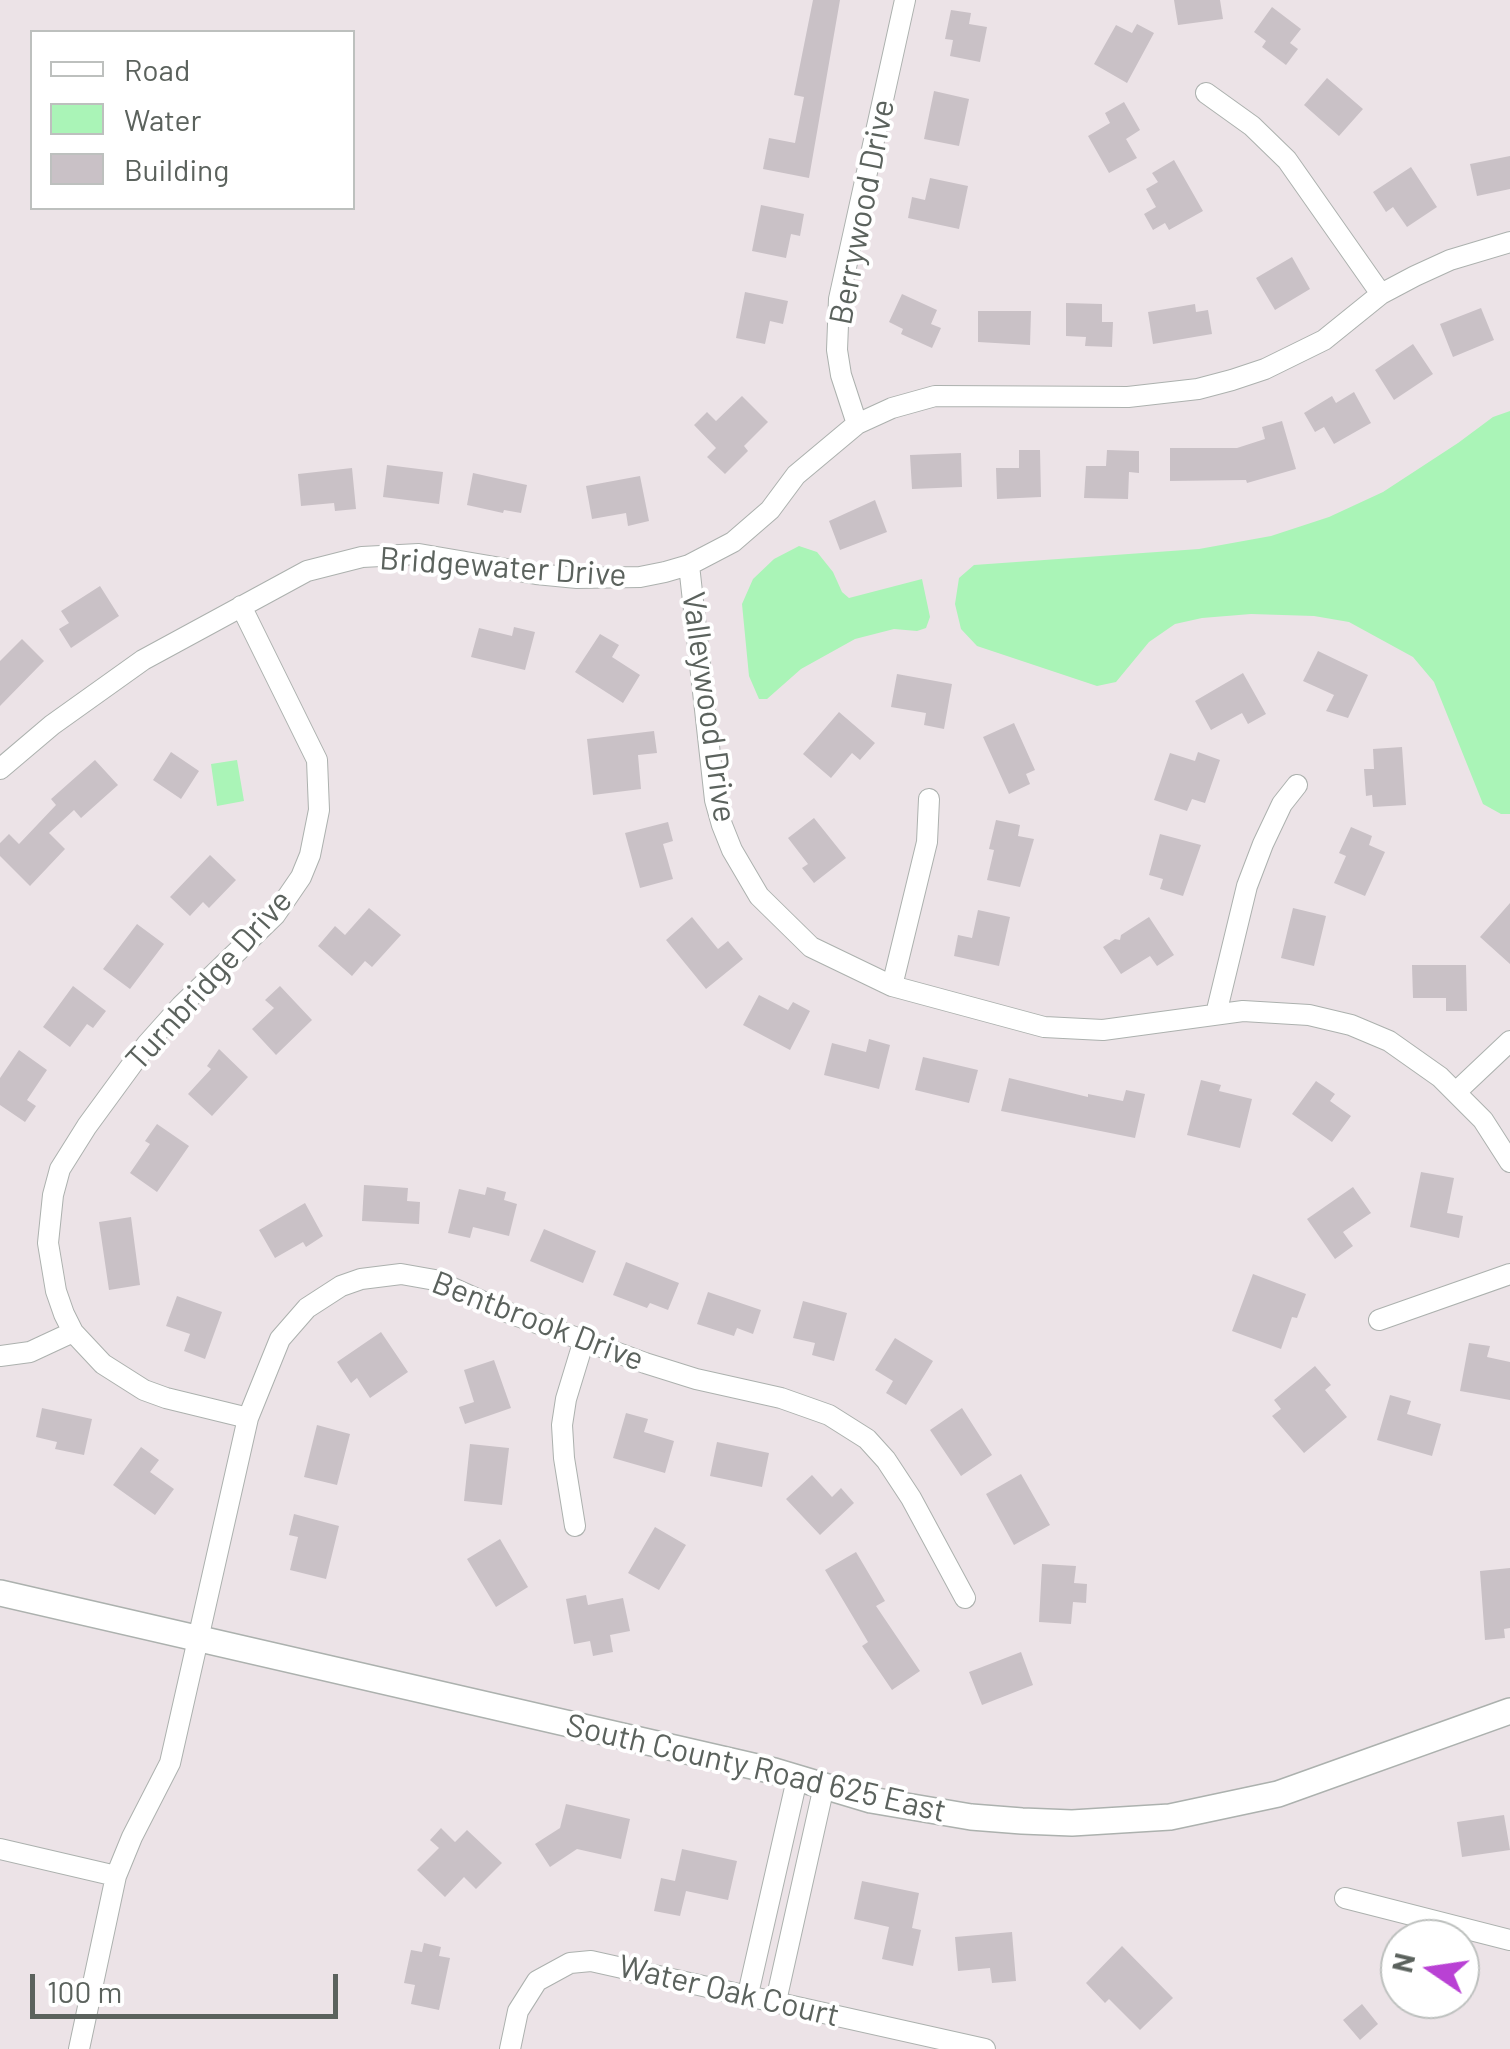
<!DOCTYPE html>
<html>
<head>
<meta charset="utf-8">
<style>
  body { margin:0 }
  #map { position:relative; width:1510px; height:2049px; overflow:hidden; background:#ece3e7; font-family:Barlow,sans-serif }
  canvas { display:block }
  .legend { position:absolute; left:30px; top:30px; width:325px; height:180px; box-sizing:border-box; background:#fff; border:2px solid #bdc0be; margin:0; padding:12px 18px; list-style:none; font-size:30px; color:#5b625d }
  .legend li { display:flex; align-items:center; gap:20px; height:50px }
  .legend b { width:50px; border:2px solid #bdc0be }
  .north { position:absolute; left:1380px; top:1919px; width:100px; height:100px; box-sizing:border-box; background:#fff; border:2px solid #bdc0be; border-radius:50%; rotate:283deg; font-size:28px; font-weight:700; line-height:40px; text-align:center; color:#5b625d }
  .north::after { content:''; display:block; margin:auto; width:35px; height:45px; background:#b941d4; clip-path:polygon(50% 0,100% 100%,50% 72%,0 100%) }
  .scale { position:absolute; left:30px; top:1974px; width:308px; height:45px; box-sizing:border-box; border:5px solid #5b625d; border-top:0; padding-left:12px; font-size:30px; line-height:35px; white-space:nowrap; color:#5b625d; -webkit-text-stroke:8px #fff; paint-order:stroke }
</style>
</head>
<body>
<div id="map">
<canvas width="1510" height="2049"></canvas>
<ul class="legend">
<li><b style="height:12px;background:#fff"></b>Road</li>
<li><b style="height:28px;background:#aaf4b7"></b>Water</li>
<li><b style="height:28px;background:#c9c1c6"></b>Building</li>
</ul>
<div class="north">N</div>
<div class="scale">100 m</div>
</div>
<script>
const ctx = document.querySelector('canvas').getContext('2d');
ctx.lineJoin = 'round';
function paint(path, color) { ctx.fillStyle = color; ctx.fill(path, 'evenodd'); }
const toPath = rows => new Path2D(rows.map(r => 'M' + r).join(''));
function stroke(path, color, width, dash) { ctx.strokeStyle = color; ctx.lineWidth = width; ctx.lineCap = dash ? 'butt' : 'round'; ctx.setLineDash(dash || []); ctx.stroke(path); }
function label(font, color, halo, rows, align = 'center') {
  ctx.font = font + ' Barlow,sans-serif'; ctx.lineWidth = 8; ctx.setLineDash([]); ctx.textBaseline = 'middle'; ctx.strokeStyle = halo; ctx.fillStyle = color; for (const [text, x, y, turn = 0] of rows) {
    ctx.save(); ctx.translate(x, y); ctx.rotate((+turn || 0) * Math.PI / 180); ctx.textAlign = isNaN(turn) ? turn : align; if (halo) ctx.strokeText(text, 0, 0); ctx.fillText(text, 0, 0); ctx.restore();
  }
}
paint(toPath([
  [1510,411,1510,814,1501,814,1483,804,1434,682,1413,657,1349,622,1314,616,1251,614,1202,618,1175,624,1149,642,1116,682,1097,686,977,646,961,629,955,604,959,578,974,565,1199,549,1271,536,1329,517,1383,492,1458,443,1493,417],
  [799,546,817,552,833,572,842,592,849,598,922,579,930,617,926,628,917,631,894,629,855,639,801,669,767,699,759,699,749,676,742,604,753,579,774,559],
  [237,760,244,801,217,806,211,764]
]), '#aaf4b7');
paint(toPath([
  [813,0,840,0,809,178,763,169,769,138,795,143,804,97,794,95],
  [1174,0,1220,0,1223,19,1178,25],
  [1272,7,1301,29,1290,43,1298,49,1286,65,1262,47,1266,41,1254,32],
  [951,10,971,13,969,24,987,27,980,62,950,56,953,40,945,39],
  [1137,24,1154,33,1127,83,1094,64,1116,25,1132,33],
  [1327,78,1363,109,1339,136,1304,105],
  [934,91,969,99,959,146,924,139],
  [1124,102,1140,130,1126,139,1137,158,1109,173,1088,136,1110,123,1105,113],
  [1510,156,1510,189,1477,196,1470,164],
  [1174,160,1203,211,1169,230,1165,223,1153,230,1144,214,1156,207,1146,189,1158,182,1152,173],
  [1411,167,1437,207,1407,227,1393,207,1386,212,1373,192],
  [930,178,968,186,959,229,908,218,912,197,925,200],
  [761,205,804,214,800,236,791,234,786,258,752,251],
  [1292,257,1310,289,1275,310,1256,278],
  [745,292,788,301,783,324,770,321,765,344,736,338],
  [902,294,937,310,931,324,941,328,932,348,901,334,903,329,889,322],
  [1066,303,1102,304,1102,322,1113,322,1112,347,1085,346,1086,337,1066,336],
  [1195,304,1196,312,1208,310,1212,334,1153,344,1148,312],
  [1481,308,1494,340,1453,357,1440,324],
  [978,311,1031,311,1030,345,978,342],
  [1413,344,1433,374,1394,400,1375,370],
  [1354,392,1371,423,1334,444,1324,427,1315,432,1304,413,1332,396,1336,403],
  [742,396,768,422,744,446,748,451,725,474,707,457,716,448,694,425,707,412,716,421],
  [1282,421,1296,469,1247,483,1246,480,1170,481,1170,448,1237,448,1265,439,1262,427],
  [1019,450,1040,450,1041,497,997,499,996,468,1019,468],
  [1107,450,1139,451,1139,473,1129,472,1128,499,1084,498,1086,466,1106,466],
  [961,453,962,487,912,489,910,455],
  [387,465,443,472,439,504,383,497],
  [352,468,356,509,335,511,334,503,301,506,298,474],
  [473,473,527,485,521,513,504,510,503,513,467,505],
  [640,476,649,521,628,526,626,513,592,519,586,486],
  [875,500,887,532,840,550,829,521],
  [100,586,119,616,71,648,59,629,69,623,61,611],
  [514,627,535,632,525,670,471,657,479,628,512,636],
  [600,634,619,645,612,657,640,675,623,703,575,672],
  [22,639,44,661,0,706,0,661],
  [1318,651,1368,675,1348,718,1326,711,1334,695,1303,681],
  [1243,673,1266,714,1248,724,1242,713,1211,730,1195,701],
  [897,674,952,684,944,729,924,725,926,713,891,707],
  [839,712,875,743,860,760,852,753,831,778,803,754],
  [1014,723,1035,770,1026,774,1030,784,1009,794,983,737],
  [654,731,657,753,638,755,641,789,593,795,587,739],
  [1402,747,1406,805,1373,807,1372,795,1366,796,1364,769,1374,769,1373,749],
  [171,752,199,771,181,799,153,780],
  [1198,752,1220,760,1205,803,1192,799,1187,811,1154,800,1170,753,1195,761],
  [95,760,118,785,81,818,74,810,49,833,65,849,30,886,0,856,0,843,9,834,19,844,56,805,51,799],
  [814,818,846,858,814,883,802,868,808,864,788,838],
  [996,820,1020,825,1018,836,1034,839,1020,887,987,880,994,850,989,849],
  [668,822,673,841,663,844,673,879,640,888,625,833],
  [1351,827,1372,836,1369,845,1385,852,1365,896,1334,883,1346,856,1339,853],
  [1160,834,1201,845,1183,896,1160,889,1163,879,1149,875],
  [210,855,236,880,209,908,203,902,190,916,170,897],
  [1510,903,1510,964,1480,937],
  [369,908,401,935,372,967,365,961,352,976,318,946,335,926,345,935],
  [1293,908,1326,916,1314,966,1281,958],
  [978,910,1010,917,999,966,954,956,958,935,972,938],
  [692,917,718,949,728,941,743,959,706,989,666,940],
  [1149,917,1174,955,1157,966,1150,956,1121,974,1103,947,1115,939,1120,940,1121,935],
  [137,924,164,944,130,989,103,969],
  [1412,965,1466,965,1467,1011,1446,1011,1446,998,1413,998],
  [73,986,106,1011,93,1028,87,1024,70,1047,43,1027],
  [280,986,312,1020,276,1055,252,1029,274,1008,265,1000],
  [759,995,788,1010,793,1002,810,1011,790,1050,743,1025],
  [869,1039,890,1045,879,1089,824,1075,832,1043,866,1052],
  [219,1049,248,1077,212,1116,188,1094,211,1069,207,1066],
  [19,1050,47,1070,27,1100,36,1106,25,1122,0,1105,0,1078],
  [923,1057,978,1070,969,1103,915,1090],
  [1009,1078,1088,1097,1088,1094,1123,1101,1126,1090,1145,1094,1135,1138,1001,1111],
  [1201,1080,1221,1085,1219,1091,1252,1099,1240,1148,1187,1135],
  [1316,1081,1335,1094,1330,1101,1351,1116,1332,1142,1292,1114],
  [157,1124,189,1146,157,1192,130,1173,150,1144,145,1141],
  [1421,1172,1454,1178,1447,1213,1463,1216,1459,1238,1410,1227],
  [364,1185,408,1188,407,1201,420,1202,419,1224,362,1221],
  [487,1187,506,1192,504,1200,517,1204,509,1236,473,1227,470,1238,448,1233,459,1189,485,1195],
  [1353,1187,1371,1213,1343,1232,1353,1246,1335,1259,1307,1219],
  [305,1203,323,1236,306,1247,303,1242,275,1258,259,1230],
  [131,1217,140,1285,109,1290,99,1222],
  [544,1229,596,1251,583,1283,530,1261],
  [626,1262,679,1283,668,1310,650,1303,647,1308,613,1295],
  [1253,1274,1306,1294,1297,1318,1292,1317,1281,1349,1232,1331],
  [708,1292,761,1310,753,1334,737,1328,734,1336,697,1324],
  [177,1296,222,1312,205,1359,184,1351,190,1334,166,1326],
  [803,1301,847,1313,834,1361,812,1355,815,1343,793,1338],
  [381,1332,408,1372,370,1398,357,1378,351,1383,337,1362],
  [895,1338,933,1361,906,1405,886,1393,893,1381,875,1370],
  [1469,1343,1490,1346,1487,1357,1510,1362,1510,1400,1460,1391],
  [494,1360,511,1408,465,1424,459,1407,474,1402,464,1370],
  [1315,1366,1331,1385,1325,1390,1347,1417,1304,1453,1272,1416,1281,1409,1274,1400],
  [1390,1395,1411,1401,1407,1414,1441,1424,1432,1456,1377,1440],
  [42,1408,92,1419,84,1455,55,1449,57,1442,36,1437],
  [962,1408,992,1455,961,1476,930,1430],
  [626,1413,648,1419,644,1432,674,1441,665,1473,613,1458],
  [317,1425,350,1434,337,1485,304,1477],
  [717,1442,769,1453,762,1487,710,1476],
  [470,1444,509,1448,502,1505,464,1501],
  [141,1447,159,1460,150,1472,174,1489,155,1515,113,1485],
  [1021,1474,1050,1525,1014,1545,986,1494],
  [812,1475,832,1497,841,1488,854,1503,820,1535,786,1499],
  [294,1514,339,1526,326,1579,290,1570,298,1537,289,1535],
  [655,1527,686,1545,659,1590,628,1573],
  [500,1539,528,1587,496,1607,467,1559],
  [856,1552,885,1601,876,1606,920,1671,892,1690,862,1646,868,1642,825,1570],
  [1042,1564,1076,1566,1074,1583,1087,1584,1086,1603,1073,1602,1071,1624,1039,1622],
  [1510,1568,1510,1628,1504,1629,1505,1638,1485,1640,1480,1571],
  [586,1595,588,1605,623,1598,630,1631,610,1635,613,1652,593,1656,590,1641,574,1644,566,1599],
  [1021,1652,1033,1685,982,1705,969,1672],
  [566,1804,630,1819,621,1859,577,1849,550,1867,535,1844,560,1828],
  [1504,1815,1510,1850,1462,1857,1457,1822],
  [441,1828,455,1842,467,1830,502,1863,476,1889,464,1877,445,1897,417,1870,439,1848,430,1840],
  [682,1849,737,1861,728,1900,686,1891,680,1916,654,1911,661,1878,675,1881],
  [862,1881,919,1893,912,1928,921,1930,913,1966,882,1959,889,1927,854,1919],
  [1012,1932,1016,1981,992,1983,990,1968,958,1971,955,1937],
  [424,1943,441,1947,439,1956,450,1958,439,2010,411,2004,415,1985,404,1983,411,1950,422,1952],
  [1122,1946,1173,1998,1140,2030,1109,1999,1105,2003,1086,1983],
  [1362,2004,1378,2024,1360,2040,1343,2020]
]), '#c9c1c6');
const minor = toPath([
  [1206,93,1252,126,1287,160,1381,294],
  [857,424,841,375,837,350,839,299,905,0],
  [689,565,715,800,722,825,732,850,759,896,811,947,892,986,1044,1027,1103,1030,1243,1011,1309,1015,1351,1025,1389,1041,1440,1077,1483,1120,1510,1162],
  [241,606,317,760,319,810,310,855,301,877,275,915,181,1006,147,1044,87,1126,60,1169,53,1195,48,1243,56,1291,64,1314,73,1332,103,1364,144,1390,166,1398,248,1418],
  [0,769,52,725,143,660,307,571,362,557,419,554,536,574,577,578,640,577,665,572,689,565,733,542,770,510,796,475,857,424,892,408,935,396,1128,397,1198,389,1232,380,1265,369,1324,340,1381,294,1415,276,1450,260,1510,242],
  [892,986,927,842,929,799],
  [1216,1014,1247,886,1263,844,1282,804,1297,785],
  [1456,1092,1510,1041],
  [1379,1320,1510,1274],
  [0,1356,30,1352,73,1332],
  [575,1526,564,1458,562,1425,566,1399,584,1340],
  [0,1849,116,1876],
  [1345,1898,1510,1940],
  [748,1994,797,1779],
  [776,2001,824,1786],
  [79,2049,116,1876,132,1837,170,1763,248,1418,280,1339,307,1308,341,1286,361,1279,401,1274,435,1280,504,1311,645,1363,696,1379,781,1398,829,1415,867,1439,886,1460,911,1498,965,1598],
  [510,2049,518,2011,537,1981,570,1963,591,1961,985,2049]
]);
const tertiary = toPath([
  [0,1593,774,1771,871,1800,971,1817,1022,1821,1072,1823,1170,1817,1278,1794,1510,1711]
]);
stroke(minor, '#acb1ae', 22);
stroke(tertiary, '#acb1ae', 28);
stroke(minor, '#fff', 20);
stroke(tertiary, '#fff', 25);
label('32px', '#5b625d', '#fff', [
  ["Berrywood Drive",862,212,-79],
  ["Bridgewater Drive",503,567,4],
  ["Valleywood Drive",709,707,82],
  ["Turnbridge Drive",209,980,-48],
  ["Bentbrook Drive",538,1321,21],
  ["South County Road 625 East",756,1768,13],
  ["Water Oak Court",729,1991,13]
]);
</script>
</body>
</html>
